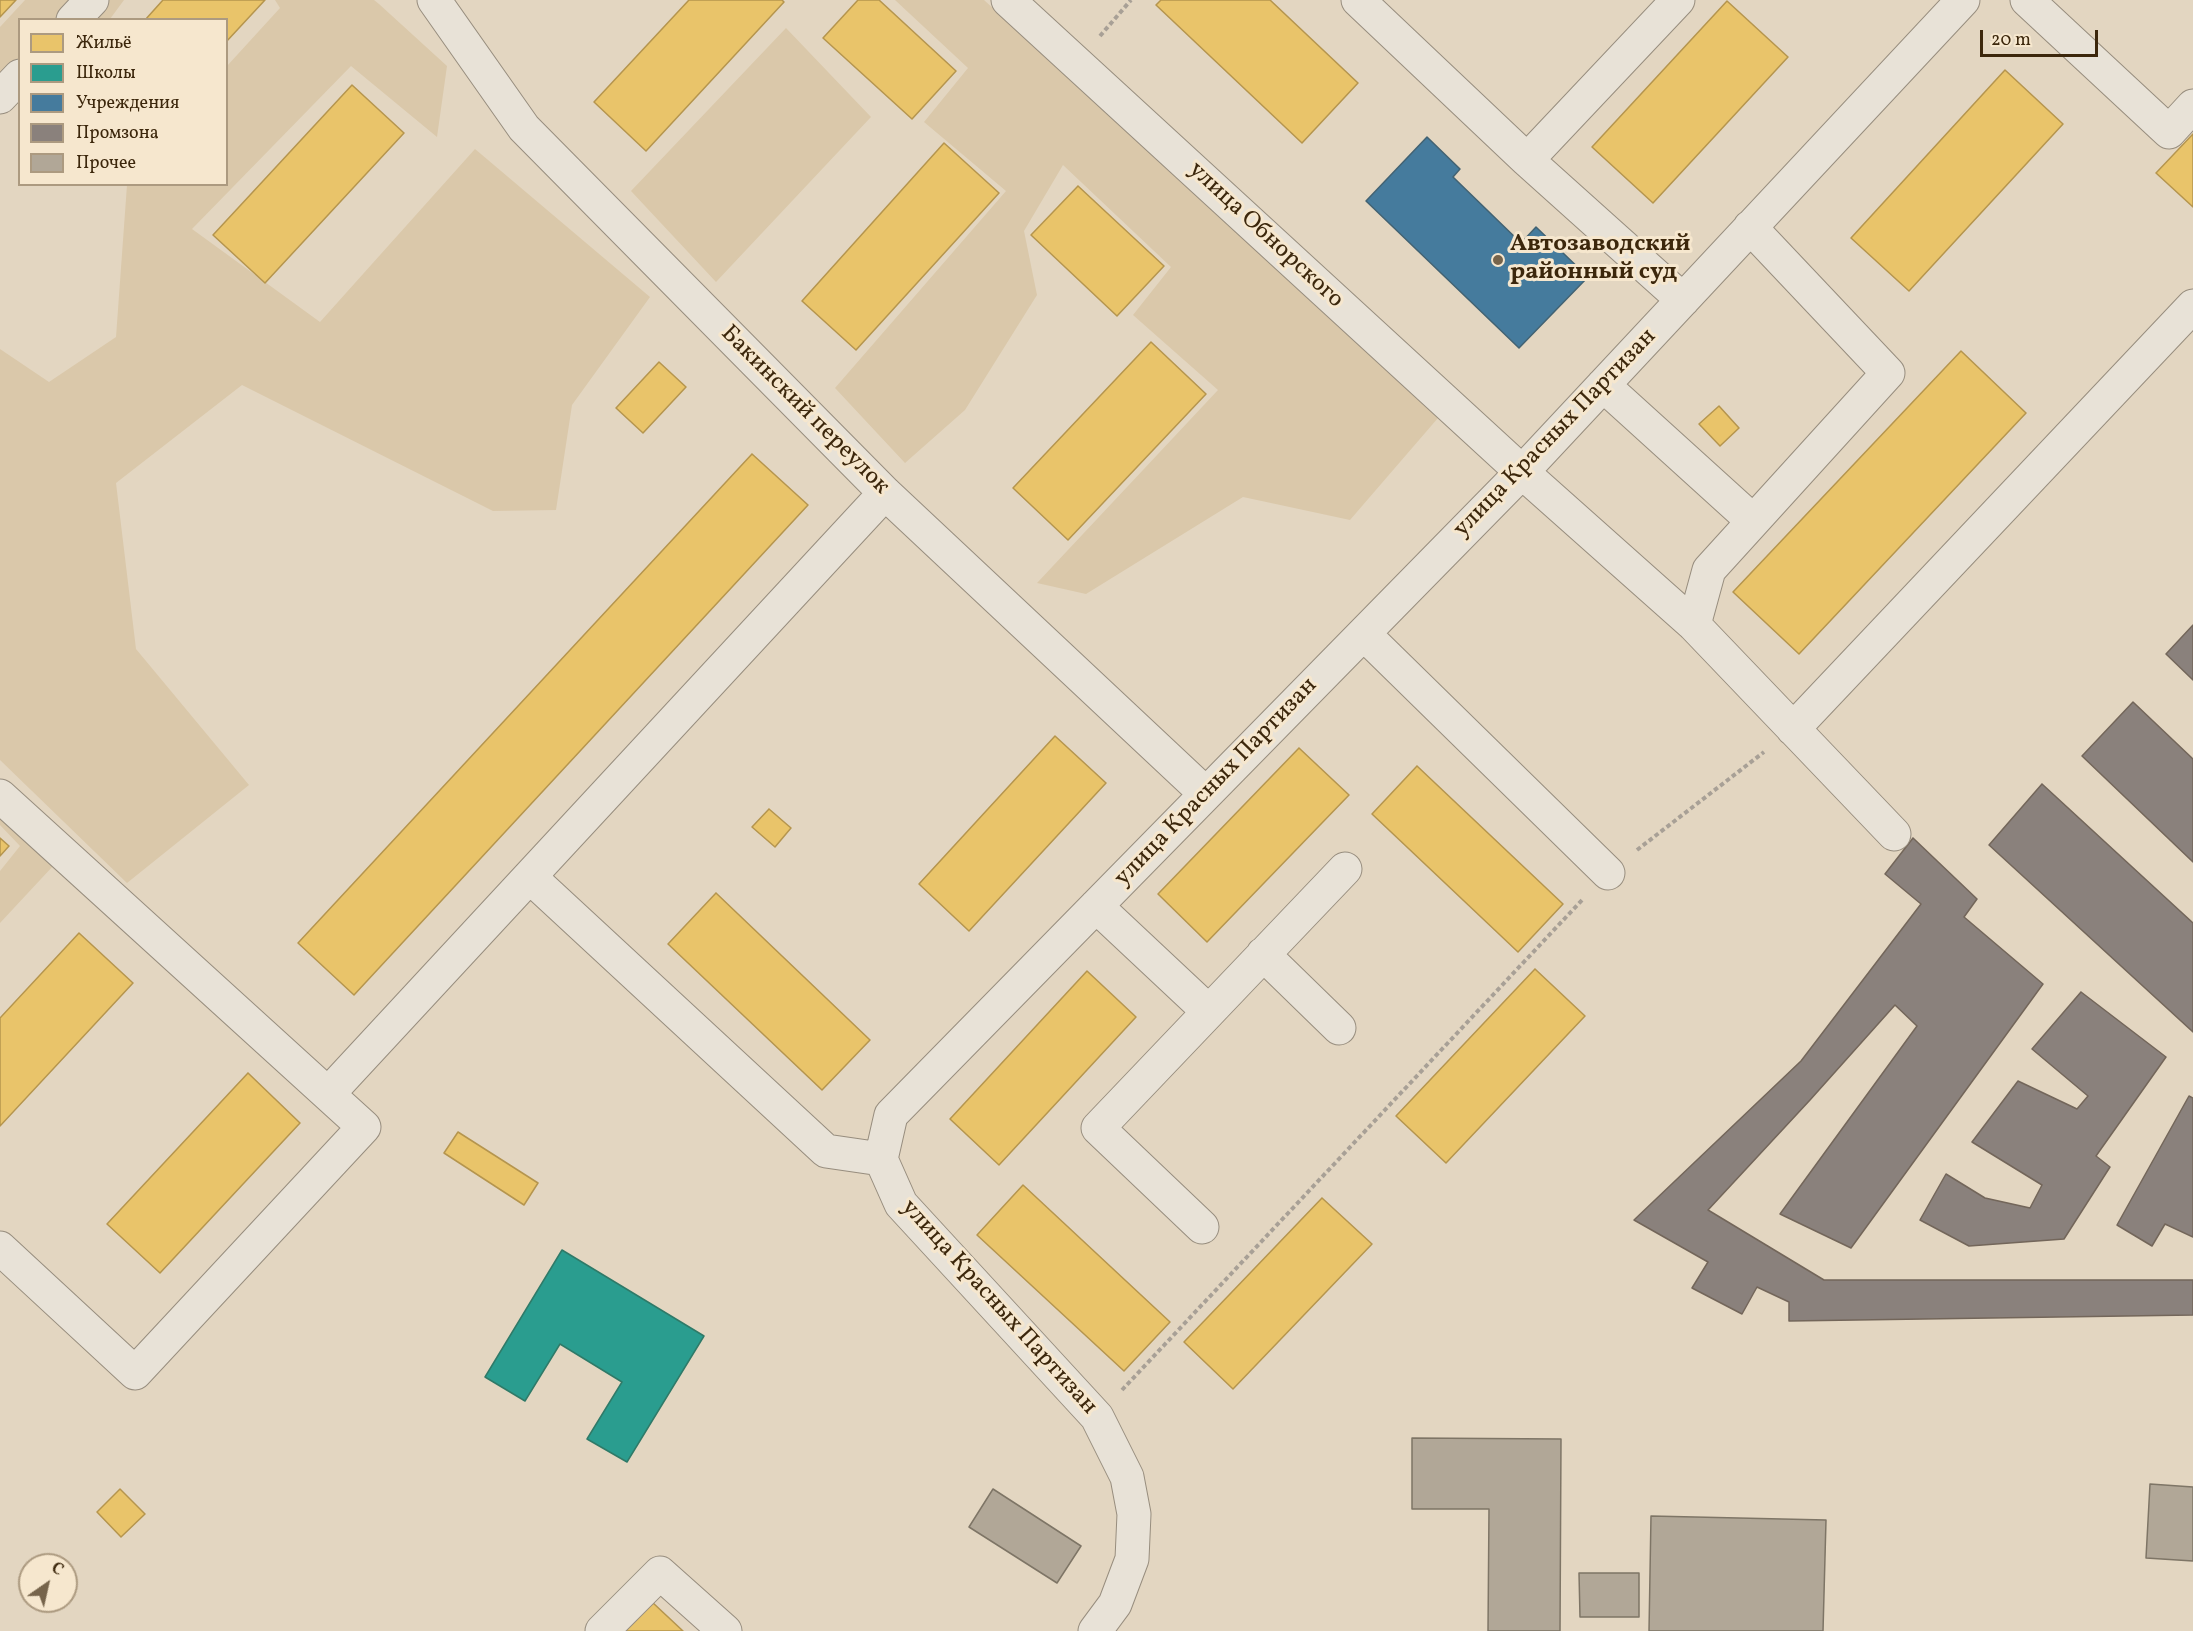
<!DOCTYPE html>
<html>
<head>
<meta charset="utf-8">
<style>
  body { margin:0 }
  #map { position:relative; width:2193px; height:1631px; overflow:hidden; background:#e3d6c1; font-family:Vollkorn,serif }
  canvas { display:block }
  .legend { position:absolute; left:18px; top:18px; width:210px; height:168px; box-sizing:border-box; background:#f6e7ce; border:2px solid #ac9a80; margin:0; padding:8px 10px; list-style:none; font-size:18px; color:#3c270c }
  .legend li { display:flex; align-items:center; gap:12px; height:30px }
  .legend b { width:30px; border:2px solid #ac9a80 }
  .north { position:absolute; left:18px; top:1553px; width:60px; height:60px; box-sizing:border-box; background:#f6e7ce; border:2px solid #ac9a80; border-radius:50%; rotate:34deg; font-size:16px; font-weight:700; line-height:24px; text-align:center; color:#3c270c }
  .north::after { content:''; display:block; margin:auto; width:21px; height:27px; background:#76644b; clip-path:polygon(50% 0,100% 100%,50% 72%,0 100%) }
  .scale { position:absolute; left:1980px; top:30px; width:118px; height:27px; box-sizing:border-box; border:3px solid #3c270c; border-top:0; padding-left:8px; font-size:18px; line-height:21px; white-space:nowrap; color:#3c270c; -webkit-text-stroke:4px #f6e7ce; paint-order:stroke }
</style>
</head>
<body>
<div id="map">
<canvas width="2193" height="1631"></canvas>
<ul class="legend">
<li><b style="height:16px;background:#e9c46a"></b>Жильё</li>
<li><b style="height:16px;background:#2a9d8f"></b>Школы</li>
<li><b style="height:16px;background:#457b9d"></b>Учреждения</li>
<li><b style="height:16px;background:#8a817c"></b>Промзона</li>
<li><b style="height:16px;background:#b1a797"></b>Прочее</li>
</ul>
<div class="north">С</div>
<div class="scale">20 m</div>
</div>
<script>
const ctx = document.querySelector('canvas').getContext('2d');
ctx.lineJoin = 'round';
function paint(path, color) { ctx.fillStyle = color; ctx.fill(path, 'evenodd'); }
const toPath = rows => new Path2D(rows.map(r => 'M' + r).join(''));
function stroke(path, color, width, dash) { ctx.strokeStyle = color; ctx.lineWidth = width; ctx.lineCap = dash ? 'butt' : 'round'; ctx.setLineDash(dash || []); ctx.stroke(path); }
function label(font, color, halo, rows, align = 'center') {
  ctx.font = font + ' Vollkorn,serif'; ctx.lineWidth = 6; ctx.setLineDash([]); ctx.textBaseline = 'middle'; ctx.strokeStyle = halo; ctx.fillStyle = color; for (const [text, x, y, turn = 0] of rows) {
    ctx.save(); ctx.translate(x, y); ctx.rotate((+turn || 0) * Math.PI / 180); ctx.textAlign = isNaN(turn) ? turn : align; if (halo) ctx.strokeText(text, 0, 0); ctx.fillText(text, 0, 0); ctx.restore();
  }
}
paint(toPath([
  [25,0,124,0,110,19,20,20,19,76,0,73,0,27],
  [275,0,374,0,379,4,447,66,437,137,351,66,192,229,320,322,475,149,650,297,572,405,556,510,493,511,242,385,116,483,136,649,249,785,127,883,0,760,0,349,49,382,116,337,127,185,226,184,227,66,280,8],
  [895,0,984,0,1438,418,1350,520,1243,497,1086,594,1037,583,1218,390,1133,315,1171,267,1063,165,1024,231,1037,295,965,410,905,463,835,388,1006,191,924,122,968,68],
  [786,28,871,117,716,282,631,191],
  [0,810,54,865,0,923,0,871,20,846,0,825]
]), '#dac8aa');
const homes = toPath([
  [0,0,16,0,0,17,0,0],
  [163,0,265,0,226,42,226,20,145,20,163,0],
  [689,0,782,0,784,2,646,151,594,102,689,0],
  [858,0,879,0,956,71,912,119,823,38,858,0],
  [1161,0,1270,0,1358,83,1302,143,1156,5,1161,0],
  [1727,1,1788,57,1653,203,1592,147,1727,1],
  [2005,70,2063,124,1909,291,1851,238,2005,70],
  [352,85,404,133,265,283,213,235,352,85],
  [2193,134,2193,207,2156,173,2193,134],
  [944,143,999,193,856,350,802,301,944,143],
  [1078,186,1164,266,1117,316,1031,235,1078,186],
  [1151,342,1206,394,1068,540,1013,488,1151,342],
  [1961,351,2026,413,1799,654,1733,592,1961,351],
  [659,362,686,387,643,433,616,408,659,362],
  [1719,406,1739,428,1720,446,1699,424,1719,406],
  [752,454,808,505,354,995,298,943,752,454],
  [1055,736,1106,783,969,931,919,884,1055,736],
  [1299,748,1349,795,1207,942,1158,894,1299,748],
  [1417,766,1563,904,1518,952,1372,814,1417,766],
  [769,809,791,828,775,847,752,827,769,809],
  [0,838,9,846,0,856,0,838],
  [716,893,870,1040,822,1090,668,944,716,893],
  [79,933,133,983,0,1126,0,1018,79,933],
  [1535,969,1585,1016,1446,1163,1396,1116,1535,969],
  [1087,971,1136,1017,999,1165,950,1119,1087,971],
  [248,1073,300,1123,160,1273,107,1224,248,1073],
  [458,1132,538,1183,524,1205,444,1153,458,1132],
  [1023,1185,1170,1322,1124,1371,977,1235,1023,1185],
  [1322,1198,1372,1244,1233,1389,1184,1342,1322,1198],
  [120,1489,145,1514,121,1537,97,1512,120,1489],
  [652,1602,683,1631,625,1631,652,1602]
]);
paint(homes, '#e9c46a');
stroke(homes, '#b5954e', 1.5);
const schools = toPath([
  [562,1250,704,1336,627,1462,587,1439,622,1382,560,1344,525,1401,485,1377,562,1250]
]);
paint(schools, '#2a9d8f');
stroke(schools, '#2f7a68', 1.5);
const public = toPath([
  [1427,137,1460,169,1453,177,1521,243,1536,227,1588,277,1519,348,1366,201,1427,137]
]);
paint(public, '#457b9d');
stroke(public, '#426272', 1.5);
const industry = toPath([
  [2193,625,2193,680,2166,654,2193,625],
  [2133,702,2193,759,2193,862,2082,756,2133,702],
  [2042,784,2193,923,2193,1032,1989,845,2042,784],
  [1913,838,1977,899,1964,917,2043,984,1851,1248,1780,1214,1917,1026,1895,1005,1810,1100,1708,1210,1824,1280,2193,1280,2193,1315,1789,1321,1789,1302,1757,1287,1742,1314,1692,1288,1708,1262,1634,1220,1801,1061,1921,904,1885,874,1913,838],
  [2081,992,2166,1057,2096,1156,2110,1167,2064,1239,1969,1246,1920,1220,1946,1174,1985,1198,2030,1208,2042,1185,1972,1142,2018,1081,2077,1109,2088,1096,2032,1049,2081,992],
  [2189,1096,2193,1098,2193,1237,2165,1224,2152,1246,2117,1225,2189,1096]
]);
paint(industry, '#8a817c');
stroke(industry, '#73665a', 1.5);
const building = toPath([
  [1412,1438,1561,1439,1560,1631,1488,1631,1489,1509,1412,1509,1412,1438],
  [2150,1484,2193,1487,2193,1561,2146,1558,2150,1484],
  [993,1489,1081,1546,1057,1583,969,1527,993,1489],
  [1651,1516,1826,1520,1823,1631,1649,1631,1651,1516],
  [1579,1573,1639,1573,1639,1617,1580,1617,1579,1573]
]);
paint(building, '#b1a797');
stroke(building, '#7e7566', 1.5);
const minor = toPath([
  [434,0,524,128,885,493,1206,794],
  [1008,0,1522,472,1694,625,1894,834],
  [1358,0,1527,160,1683,300],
  [2027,0,2169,132,2193,106],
  [73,20,92,0],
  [0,97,20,76],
  [1527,160,1678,0],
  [1603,385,1753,521],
  [1694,625,1709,570,1888,373,1750,227],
  [1364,634,1608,873],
  [1793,729,2193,306],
  [0,796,364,1127,135,1373,0,1248],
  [530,877,826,1151,881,1159],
  [1096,906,1208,1011],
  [1263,954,1339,1028],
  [328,1094,885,493],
  [1202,1227,1098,1128,1345,869],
  [602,1631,660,1573,725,1631],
  [1095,1631,1115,1604,1132,1559,1134,1514,1127,1477,1097,1417,901,1204,881,1159,891,1115,1522,472,1963,0]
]);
stroke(minor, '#978d7e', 35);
stroke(toPath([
  [1100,36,1131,0],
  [1637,850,1764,752],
  [1122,1390,1583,899]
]), '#a8a096', 4, [4.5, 3]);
stroke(minor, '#e8e2d7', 33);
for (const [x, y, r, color] of [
  [1498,260,6,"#76644b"]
]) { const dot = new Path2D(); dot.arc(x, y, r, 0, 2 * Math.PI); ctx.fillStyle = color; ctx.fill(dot); stroke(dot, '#f6e7ce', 2); }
label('24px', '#3c270c', '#f6e7ce', [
  ["улица Обнорского",1265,236,43],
  ["Бакинский переулок",804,411,45],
  ["улица Красных Партизан",1556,434,-46],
  ["улица Красных Партизан",1217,783,-46],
  ["улица Красных Партизан",998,1308,48]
]);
label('bold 24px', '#3c270c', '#f6e7ce', [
  ["Автозаводский",1510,246],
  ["районный суд",1510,274]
], 'left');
</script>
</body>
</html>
